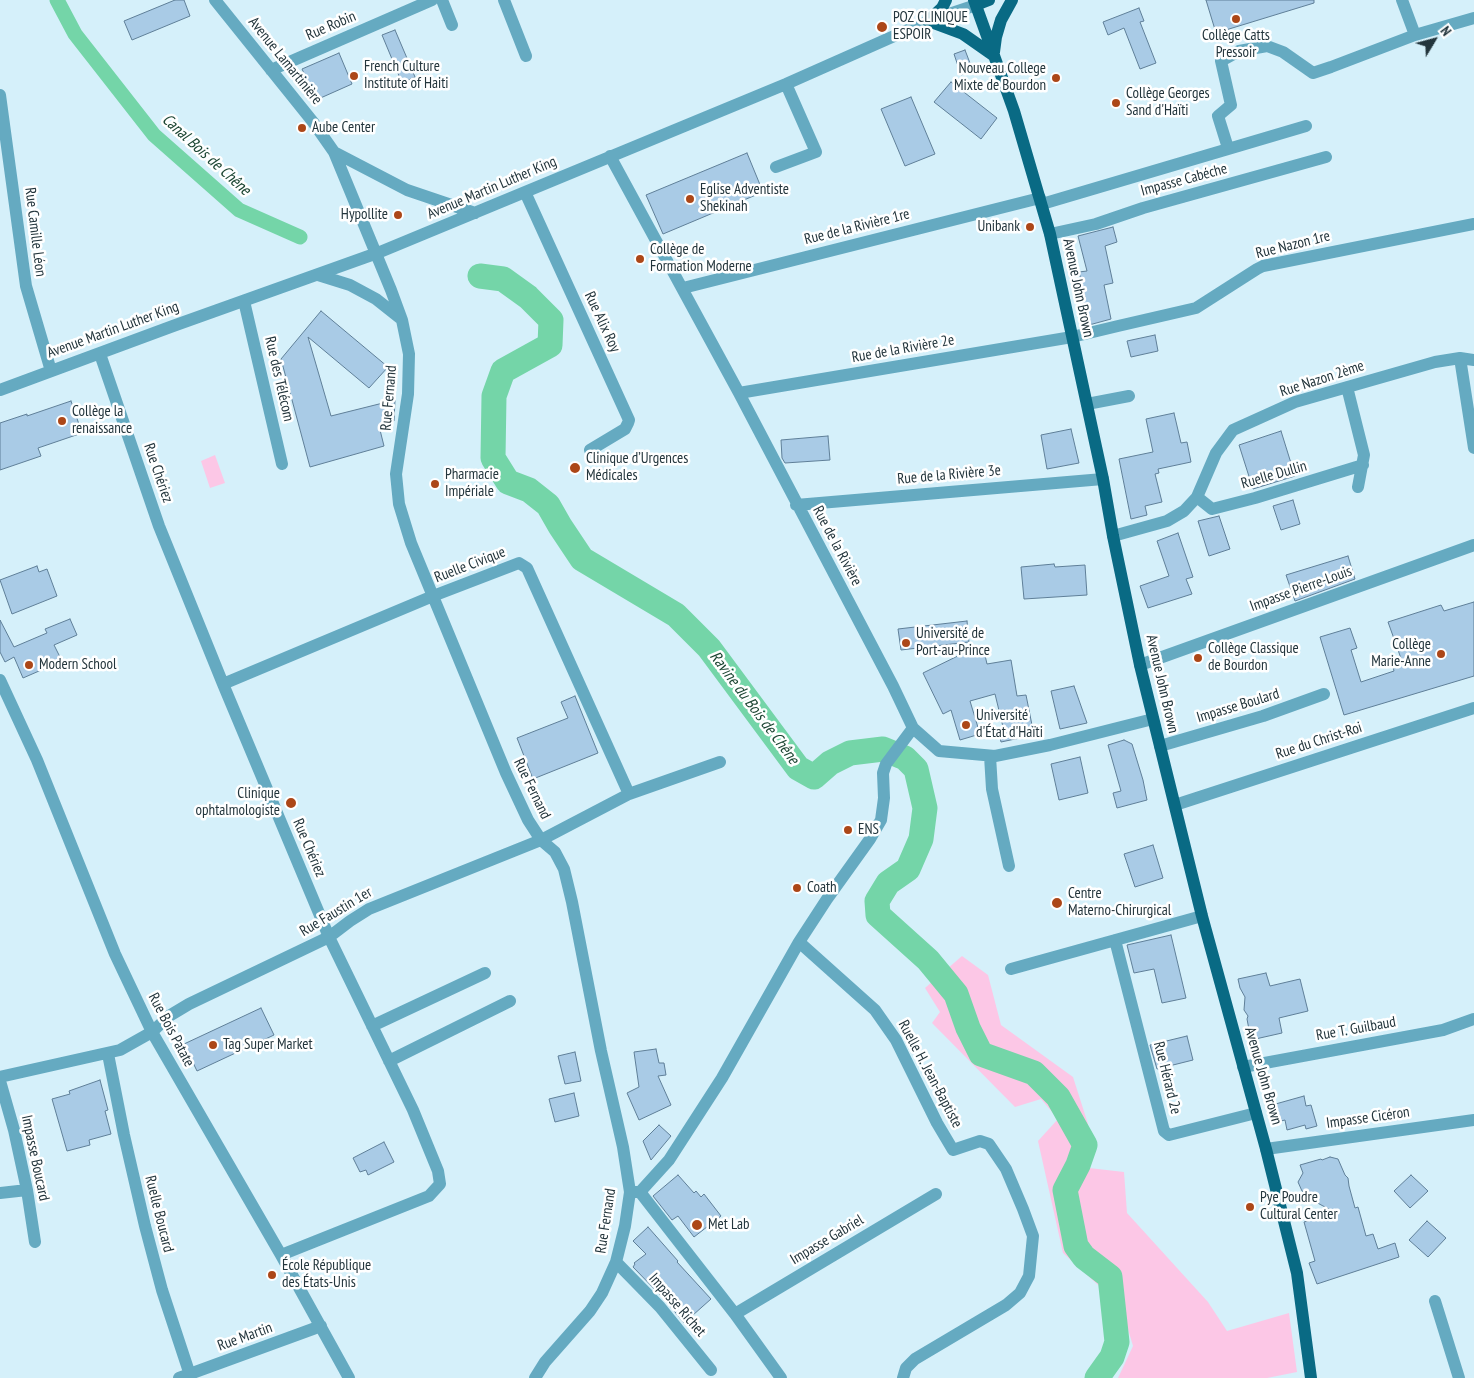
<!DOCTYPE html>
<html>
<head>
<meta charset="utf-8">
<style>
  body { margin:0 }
  #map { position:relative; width:1474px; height:1378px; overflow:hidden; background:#d5f0fa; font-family:"PT Sans Narrow",sans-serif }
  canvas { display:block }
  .north { position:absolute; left:1409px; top:15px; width:50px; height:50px; -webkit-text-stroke:4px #fff; paint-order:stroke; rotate:53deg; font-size:14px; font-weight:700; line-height:20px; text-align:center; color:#23353c }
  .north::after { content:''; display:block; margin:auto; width:18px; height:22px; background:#23353c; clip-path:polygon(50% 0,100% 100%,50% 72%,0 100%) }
</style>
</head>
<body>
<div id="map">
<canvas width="1474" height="1378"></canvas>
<div class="north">N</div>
</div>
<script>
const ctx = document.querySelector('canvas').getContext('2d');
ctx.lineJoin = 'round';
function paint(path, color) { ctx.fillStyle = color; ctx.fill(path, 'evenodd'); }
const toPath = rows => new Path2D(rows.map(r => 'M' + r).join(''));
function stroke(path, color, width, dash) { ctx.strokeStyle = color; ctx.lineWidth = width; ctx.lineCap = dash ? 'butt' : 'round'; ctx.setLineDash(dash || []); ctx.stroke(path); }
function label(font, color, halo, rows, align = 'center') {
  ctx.font = font + ' "PT Sans Narrow",sans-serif'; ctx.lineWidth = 5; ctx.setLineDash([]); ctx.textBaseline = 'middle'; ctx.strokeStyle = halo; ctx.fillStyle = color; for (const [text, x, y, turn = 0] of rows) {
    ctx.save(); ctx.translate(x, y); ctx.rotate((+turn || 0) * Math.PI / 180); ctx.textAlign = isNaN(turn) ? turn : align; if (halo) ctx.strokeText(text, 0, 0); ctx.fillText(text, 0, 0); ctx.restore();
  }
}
paint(toPath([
  [215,455,225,483,210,488,201,461],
  [962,956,988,975,1001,1025,1073,1077,1088,1124,1089,1168,1124,1172,1127,1213,1208,1302,1227,1331,1289,1313,1297,1372,1267,1378,1118,1378,1133,1346,1121,1306,1063,1253,1038,1141,1058,1119,1041,1099,1015,1107,932,1023,940,1012,925,988]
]), '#fcc7e6');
stroke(toPath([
  [57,0,75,34,154,135,239,210,300,237]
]), '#74d5a8', 15);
stroke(toPath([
  [480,276,503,279,528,297,551,320,550,345,503,371,494,396,493,458,508,482,529,490,548,505,560,526,582,559,676,615,709,648,798,768,814,777,830,763,850,753,883,749,905,758,916,769,925,808,921,839,908,869,888,883,877,901,878,915,928,960,956,994,968,1028,981,1054,1034,1073,1058,1097,1085,1145,1078,1165,1065,1190,1076,1246,1084,1257,1110,1277,1117,1342,1112,1357,1097,1378]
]), '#74d5a8', 25);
const building = toPath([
  [175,0,184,0,190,16,132,40,124,21,175,0],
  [1206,0,1314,0,1314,3,1216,33,1206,0],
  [1139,8,1144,21,1140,22,1156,63,1140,69,1124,28,1108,35,1103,22,1139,8],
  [395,30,415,77,402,83,382,35,395,30],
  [965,50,973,71,961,75,954,54,965,50],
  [339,53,352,84,316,100,302,69,339,53],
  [951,82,997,118,981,139,934,102,951,82],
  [911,97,935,154,905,166,881,109,911,97],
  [747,153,763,192,663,234,646,195,747,153],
  [1113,227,1117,242,1105,246,1113,283,1104,285,1111,319,1089,325,1081,298,1085,297,1079,272,1087,271,1078,236,1113,227],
  [321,311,388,367,369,388,308,337,331,416,395,400,394,421,379,426,384,446,310,467,281,359,321,311],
  [1155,335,1158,351,1131,357,1127,341,1155,335],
  [71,401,82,433,38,448,41,456,0,470,0,423,27,414,27,416,71,401],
  [1174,413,1181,443,1187,442,1191,462,1158,469,1159,473,1155,474,1162,502,1145,506,1147,515,1131,519,1119,459,1153,452,1146,419,1174,413],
  [1071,429,1079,463,1047,469,1041,435,1071,429],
  [1281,431,1295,476,1253,489,1239,445,1281,431],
  [828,436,830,460,785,463,782,458,781,440,828,436],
  [1293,500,1300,524,1281,530,1273,506,1293,500],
  [1219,516,1230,549,1209,556,1198,521,1219,516],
  [1178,533,1193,577,1186,579,1192,594,1148,608,1140,586,1169,576,1157,541,1178,533],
  [1348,556,1355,579,1295,601,1286,575,1348,556],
  [1054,564,1055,567,1085,565,1087,595,1024,599,1021,567,1054,564],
  [37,566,39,572,47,569,57,596,12,614,0,580,37,566],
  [1474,602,1474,676,1344,715,1320,637,1350,628,1357,648,1351,650,1361,682,1394,671,1393,667,1403,664,1388,622,1441,605,1444,611,1474,602],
  [70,619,77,635,54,645,62,661,23,678,14,657,5,662,0,652,0,620,14,647,47,633,45,629,70,619],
  [967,621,969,642,901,650,898,629,967,621],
  [970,650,970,655,984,651,987,664,1011,660,1017,696,1026,695,1034,735,1001,742,998,728,1003,727,995,694,970,701,980,734,960,740,951,710,943,714,923,673,970,650],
  [1074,686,1087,723,1060,729,1051,691,1074,686],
  [575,696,598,753,533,779,517,738,568,718,561,702,575,696],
  [1124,740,1132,744,1143,780,1147,800,1117,808,1113,793,1121,791,1108,745,1124,740],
  [1080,757,1088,793,1059,800,1051,764,1080,757],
  [1153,845,1163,878,1135,887,1124,854,1153,845],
  [1171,935,1186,998,1162,1003,1154,969,1134,973,1127,945,1171,935],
  [1266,973,1270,986,1300,979,1308,1011,1279,1018,1282,1033,1251,1040,1247,1019,1248,1016,1244,1010,1245,997,1240,988,1238,979,1266,973],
  [261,1008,274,1035,197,1071,184,1044,261,1008],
  [1187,1036,1193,1060,1157,1069,1150,1045,1187,1036],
  [656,1049,659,1063,664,1063,666,1075,658,1076,671,1105,639,1120,627,1093,639,1087,634,1052,656,1049],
  [575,1052,581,1081,565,1084,558,1056,575,1052],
  [100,1080,108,1110,105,1111,111,1134,89,1140,90,1145,67,1151,52,1099,70,1094,69,1091,100,1080],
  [574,1093,579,1116,555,1122,549,1099,574,1093],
  [1304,1096,1306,1106,1311,1105,1317,1126,1306,1129,1305,1125,1287,1130,1285,1120,1277,1122,1272,1105,1304,1096],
  [659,1125,671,1136,651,1160,643,1141,659,1125],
  [384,1142,394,1162,368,1175,366,1170,360,1172,353,1158,384,1142],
  [1330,1157,1338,1159,1345,1175,1348,1178,1349,1186,1355,1208,1358,1207,1366,1236,1373,1234,1378,1249,1395,1243,1399,1257,1317,1284,1309,1263,1315,1261,1304,1222,1336,1213,1312,1200,1312,1195,1302,1191,1298,1182,1303,1173,1300,1165,1321,1159,1322,1160,1330,1157],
  [678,1175,694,1193,696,1191,701,1197,704,1194,721,1216,694,1237,678,1216,672,1220,653,1196,678,1175],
  [1411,1175,1428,1191,1410,1208,1394,1191,1411,1175],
  [1427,1221,1446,1238,1428,1257,1409,1240,1427,1221],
  [648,1227,678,1261,677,1262,711,1299,684,1323,666,1301,633,1267,635,1264,634,1263,646,1254,633,1241,648,1227]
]);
paint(building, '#a9cbe6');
stroke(building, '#5f7f98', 1);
stroke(toPath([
  [215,0,313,122,334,152,391,290,402,320,409,354,408,394,396,474,399,504,411,543,506,773,528,820,541,840,555,852,564,869,572,902,601,1051,623,1147,630,1192,625,1226,616,1262,602,1293,590,1311,545,1362,535,1378],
  [442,0,452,25],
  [504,0,526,56],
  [1402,0,1415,35],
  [271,70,432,0],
  [0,95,26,286,51,371],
  [1228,148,1218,116,1231,105,1221,61,1239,51,1267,46,1283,52,1313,73,1331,67,1415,35,1474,18],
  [334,152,407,190,475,213],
  [610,156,739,393,893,686,913,728,939,751,995,756,1050,745,1153,719],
  [776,167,816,152,786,84],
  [525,192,629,420,628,423,625,429,590,450],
  [1042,204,1306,126],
  [1050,234,1096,224,1143,208,1326,157],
  [318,275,350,285,376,299,400,318],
  [683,288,1040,198],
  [244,301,282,464],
  [100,354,159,526,223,684,329,937,413,1110,438,1171,440,1184,429,1196,281,1255],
  [1460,358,1474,448],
  [1347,387,1364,455,1358,487],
  [0,390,173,326,380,252,786,84,928,21,976,5],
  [739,393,1072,337,1118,326,1196,308,1257,269,1263,266,1474,224],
  [1087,404,1129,396],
  [1197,497,1212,509,1255,498,1363,465],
  [796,505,1103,479],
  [1113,536,1167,521,1184,511,1197,497,1216,453,1233,430,1295,402,1435,362,1460,358,1474,360],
  [1140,665,1474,545],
  [0,680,37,760,115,954,152,1032,281,1255,349,1378],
  [223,684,433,596,519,563,527,568,629,794],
  [1160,746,1263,716,1324,694],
  [990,756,992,789,1009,866],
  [1175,805,1474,708],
  [1115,940,1164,1131,1169,1135,1256,1113],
  [799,942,875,1010,896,1040,937,1123,953,1150,980,1141,989,1144,1006,1169,1023,1209,1033,1236,1029,1276,1020,1293,1006,1305,915,1359,906,1368,903,1378],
  [1011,969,1202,916],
  [372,1026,485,973],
  [108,1054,124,1135,145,1226,162,1290,191,1378],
  [389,1061,510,1001],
  [1243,1067,1443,1030,1474,1019],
  [0,1077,120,1050,152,1032,169,1016,189,1004,329,937,350,921,369,909,541,840,629,794,720,762],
  [0,1081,14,1130,27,1190,35,1242],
  [1266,1149,1474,1120],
  [630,1192,640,1192,669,1160,722,1078,799,942,827,899,870,839,881,820,884,798,883,773,886,764,913,728],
  [640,1192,735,1314,781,1378],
  [0,1193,27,1190],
  [616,1262,660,1307,711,1370],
  [1435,1301,1459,1378],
  [735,1314,936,1194],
  [179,1378,321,1326]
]), '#65aac1', 12);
stroke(toPath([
  [946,0,942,8,928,21,963,34,993,55],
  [974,0,1014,111,1050,234,1103,479,1113,536,1140,665,1202,916,1266,1149,1297,1273,1311,1378],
  [976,5,989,0],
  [994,52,996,37,1001,20,1012,0]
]), '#096a84', 12);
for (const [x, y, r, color] of [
  [1236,19,5,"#ac4718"],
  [882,27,6,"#ac4718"],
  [354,76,5,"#ac4718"],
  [1056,78,5,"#ac4718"],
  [1116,103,5,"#ac4718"],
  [302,128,5,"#ac4718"],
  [690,199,5,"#ac4718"],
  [398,215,5,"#ac4718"],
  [1030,227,5,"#ac4718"],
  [640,259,5,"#ac4718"],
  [62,421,5,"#ac4718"],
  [575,468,6,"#ac4718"],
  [435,484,5,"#ac4718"],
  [906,643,5,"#ac4718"],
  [1441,654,5,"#ac4718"],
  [1198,658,5,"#ac4718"],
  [29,665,5,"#ac4718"],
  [966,725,5,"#ac4718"],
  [291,803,6,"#ac4718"],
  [848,830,5,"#ac4718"],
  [797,888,5,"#ac4718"],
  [1057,903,6,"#ac4718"],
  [213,1045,5,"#ac4718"],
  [1250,1207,5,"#ac4718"],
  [697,1225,6,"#ac4718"],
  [272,1275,5,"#ac4718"]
]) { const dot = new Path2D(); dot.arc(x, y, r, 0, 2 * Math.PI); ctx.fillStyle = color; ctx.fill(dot); stroke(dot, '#fff', 2); }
label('15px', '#23353c', '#fff', [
  ["POZ CLINIQUE",893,18],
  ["ESPOIR",893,35],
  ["Collège Catts",1236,36,"center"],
  ["Pressoir",1236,53,"center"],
  ["French Culture",364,67],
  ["Institute of Haiti",364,84],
  ["Nouveau College",1046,69,"right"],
  ["Mixte de Bourdon",1046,86,"right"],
  ["Collège Georges",1126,94],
  ["Sand d'Haïti",1126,111],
  ["Aube Center",312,128],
  ["Eglise Adventiste",700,190],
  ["Shekinah",700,207],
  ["Hypollite",388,215,"right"],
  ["Unibank",1020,227,"right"],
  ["Collège de",650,250],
  ["Formation Moderne",650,267],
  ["Collège la",72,412],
  ["renaissance",72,429],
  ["Clinique d’Urgences",586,459],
  ["Médicales",586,476],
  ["Pharmacie",445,475],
  ["Impériale",445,492],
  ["Université de",916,634],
  ["Port-au-Prince",916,651],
  ["Collège",1431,645,"right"],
  ["Marie-Anne",1431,662,"right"],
  ["Collège Classique",1208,649],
  ["de Bourdon",1208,666],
  ["Modern School",39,665],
  ["Université",976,716],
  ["d'État d'Haïti",976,733],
  ["Clinique",280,794,"right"],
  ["ophtalmologiste",280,811,"right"],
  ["ENS",858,830],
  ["Coath",807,888],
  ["Centre",1068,894],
  ["Materno-Chirurgical",1068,911],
  ["Tag Super Market",223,1045],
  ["Pye Poudre",1260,1198],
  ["Cultural Center",1260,1215],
  ["Met Lab",708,1225],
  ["École République",282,1266],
  ["des États-Unis",282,1283]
], 'left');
label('15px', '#23353c', '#fff', [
  ["Rue Robin",331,26,-23],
  ["Avenue Lamartinière",285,61,51],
  ["Impasse Cabéche",1184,180,-15],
  ["Avenue Martin Luther King",492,188,-23],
  ["Rue de la Rivière 1re",857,227,-14],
  ["Rue Camille Léon",35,232,83],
  ["Rue Nazon 1re",1293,245,-14],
  ["Avenue John Brown",1078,288,78],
  ["Rue Alix Roy",602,322,65],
  ["Avenue Martin Luther King",113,330,-20],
  ["Rue de la Rivière 2e",903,349,-10],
  ["Rue des Télécom",279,379,77],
  ["Rue Nazon 2ème",1322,379,-18],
  ["Rue Fernand",389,398,-85],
  ["Rue Chériez",158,473,71],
  ["Rue de la Rivière 3e",949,475,-5],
  ["Ruelle Dullin",1274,475,-16],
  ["Rue de la Rivière",837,546,62],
  ["Ruelle Civique",470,565,-21],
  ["Impasse Pierre-Louis",1301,589,-20],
  ["Avenue John Brown",1162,684,77],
  ["Impasse Boulard",1238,706,-17],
  ["Rue du Christ-Roi",1319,741,-18],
  ["Rue Fernand",532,789,64],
  ["Rue Chériez",309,848,67],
  ["Rue Faustin 1er",336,912,-31],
  ["Rue T. Guilbaud",1356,1029,-10],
  ["Rue Bois Patate",171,1030,62],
  ["Ruelle H. Jean-Baptiste",930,1074,62],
  ["Avenue John Brown",1263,1076,74],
  ["Rue Hérard 2e",1167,1078,76],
  ["Impasse Cicéron",1368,1118,-8],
  ["Impasse Boucard",35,1158,78],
  ["Ruelle Boucard",159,1214,76],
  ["Rue Fernand",606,1221,-81],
  ["Impasse Gabriel",827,1240,-31],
  ["Impasse Richet",677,1305,49],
  ["Rue Martin",245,1337,-20]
]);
label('italic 16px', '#1c4633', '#fff', [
  ["Canal Bois de Chêne",206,155,42],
  ["Ravine du Bois de Chêne",754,708,53]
]);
</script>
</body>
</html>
